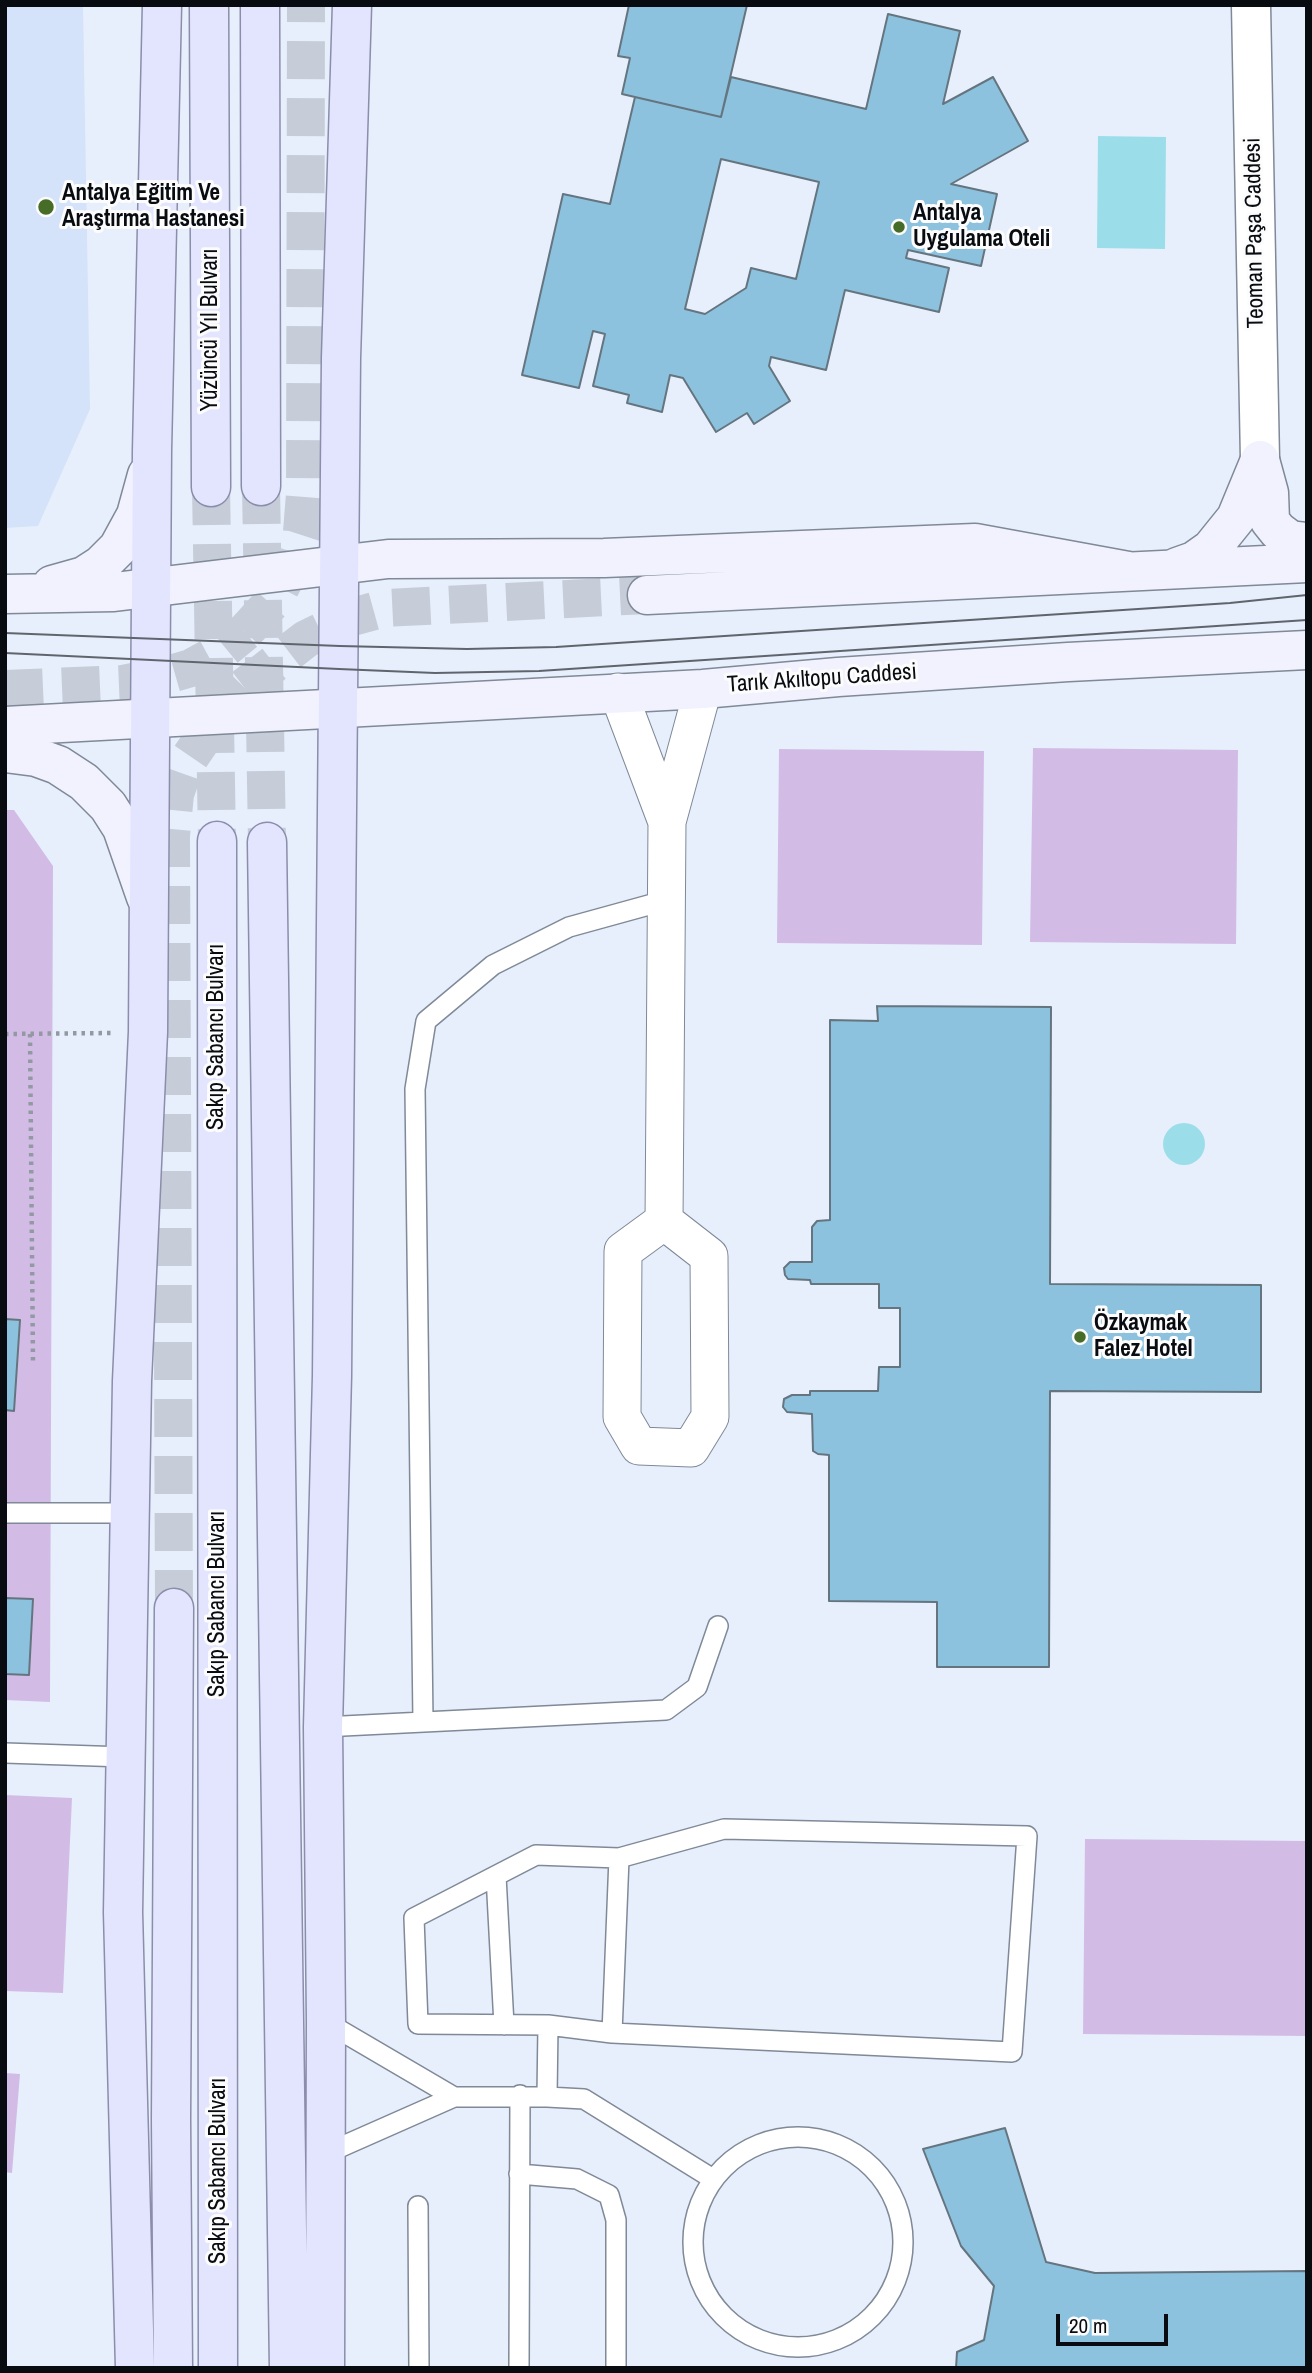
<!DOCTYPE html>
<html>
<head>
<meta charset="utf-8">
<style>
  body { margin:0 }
  #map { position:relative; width:1312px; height:2373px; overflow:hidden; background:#e7effc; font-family:"Archivo Narrow",sans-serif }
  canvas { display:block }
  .frame { position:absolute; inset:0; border:7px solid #080c11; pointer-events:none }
  .scale { position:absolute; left:1056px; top:2314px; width:112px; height:32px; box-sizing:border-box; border:4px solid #080c11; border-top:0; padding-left:9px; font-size:21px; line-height:24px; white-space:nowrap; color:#080c11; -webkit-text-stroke:5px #fcfcfc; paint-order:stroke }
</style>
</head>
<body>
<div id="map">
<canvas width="1312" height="2373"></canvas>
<div class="frame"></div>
<div class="scale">20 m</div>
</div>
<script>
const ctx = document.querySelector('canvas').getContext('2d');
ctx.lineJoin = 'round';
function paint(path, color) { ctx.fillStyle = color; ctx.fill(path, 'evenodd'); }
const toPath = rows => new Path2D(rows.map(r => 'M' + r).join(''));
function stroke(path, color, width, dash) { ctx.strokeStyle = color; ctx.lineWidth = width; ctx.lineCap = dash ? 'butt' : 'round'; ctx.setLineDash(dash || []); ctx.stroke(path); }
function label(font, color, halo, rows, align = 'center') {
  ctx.font = font + ' "Archivo Narrow",sans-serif'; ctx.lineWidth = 6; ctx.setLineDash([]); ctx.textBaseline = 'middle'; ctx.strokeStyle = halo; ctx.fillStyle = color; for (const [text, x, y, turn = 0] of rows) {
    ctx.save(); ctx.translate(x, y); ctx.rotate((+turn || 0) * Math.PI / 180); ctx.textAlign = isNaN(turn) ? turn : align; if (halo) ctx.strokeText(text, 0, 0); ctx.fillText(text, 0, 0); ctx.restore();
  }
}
paint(toPath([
  [5,5,83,5,90,409,38,526,5,528]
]), '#d4e3f9');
paint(toPath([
  [1033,748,1238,750,1236,944,1030,942],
  [779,749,984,751,982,945,777,943],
  [5,810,14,810,53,866,50,1702,5,1700],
  [5,1795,72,1798,63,1993,5,1991],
  [1085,1839,1307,1841,1307,2036,1083,2034],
  [5,2073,20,2074,12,2173,5,2172]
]), '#d2bce6');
paint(toPath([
  [1098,136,1166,137,1165,249,1097,248],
  '1163 1144a21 21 0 1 1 42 0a21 21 0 1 1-42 0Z'
]), '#9bdee9');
const building = toPath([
  [629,5,747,5,721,117,622,94,630,58,618,56,629,5],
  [888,14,960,31,943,104,993,77,1028,141,951,184,997,194,981,266,908,250,906,258,949,268,939,312,845,290,826,370,771,357,769,366,790,401,754,424,747,413,716,432,683,378,670,375,662,412,627,403,629,395,593,386,605,334,593,331,579,388,522,375,563,194,610,204,635,97,721,117,731,77,866,109,888,14],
  [721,159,819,182,796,279,751,268,746,288,705,314,685,309,721,159],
  [877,1006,1051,1007,1050,1284,1261,1285,1261,1392,1050,1391,1049,1667,937,1667,937,1602,829,1601,829,1455,818,1454,813,1451,812,1414,787,1412,783,1407,784,1399,792,1395,810,1395,810,1391,878,1391,879,1367,900,1367,900,1308,879,1308,879,1284,811,1284,810,1280,788,1279,785,1275,784,1268,790,1262,812,1262,812,1227,817,1221,830,1220,830,1020,878,1021,877,1006],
  [5,1319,20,1320,14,1411,5,1410,5,1319],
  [5,1598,33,1599,29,1675,5,1674,5,1598],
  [1005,2128,1046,2262,1095,2273,1307,2271,1307,2368,956,2368,957,2352,984,2340,994,2286,961,2246,923,2149,1005,2128]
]);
paint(building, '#8dc2df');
stroke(building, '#65757f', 2);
stroke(toPath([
  [244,687,306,639,349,618,385,608,647,595],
  [5,689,123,684,163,676,191,668,222,651,245,632]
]), '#c6cdd9', 38, [38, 19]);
stroke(toPath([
  [261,486,267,842],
  [211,487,217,841],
  [245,632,274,600,290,569,302,532,305,494,306,5],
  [174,1608,171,836,175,794,186,763,222,710,244,687]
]), '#c6cdd9', 38, [38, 19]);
const service = toPath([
  [5,1513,129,1513],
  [423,1722,415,1089,426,1021,493,965,569,927,667,900],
  [323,1727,666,1710,697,1687,718,1626],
  [5,1753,125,1757],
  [496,1876,504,2025],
  [326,2022,454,2097],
  [612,2033,1012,2052,1027,1836,724,1829,619,1858],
  [547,2097,548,2025,418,2024,414,1918,536,1855,619,1858,612,2033,548,2025],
  '693 2242a105 105 0 1 1 210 0a105 105 0 1 1-210 0Z',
  [325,2154,454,2097,547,2097,584,2099,713,2179],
  [519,2174,577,2179,609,2195,616,2220,616,2368],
  [418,2206,419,2368],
  [519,2368,520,2095]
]);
const minor = toPath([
  [618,692,667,822],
  [664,1221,709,1256,710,1417,691,1448,639,1446,622,1417,623,1251,664,1221,667,822,703,689]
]);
const tertiary = toPath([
  [1251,5,1260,460]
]);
const secondary = toPath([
  [1260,460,1269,493,1270,521,1278,531,1290,540,1307,542],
  [1177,567,1194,561,1211,549,1236,518,1260,460],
  [52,585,84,576,101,565,118,548,136,515,147,475],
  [5,594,114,592,388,559,604,558,975,543,1128,571],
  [647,595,1307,563],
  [5,726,703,689,838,677,1068,662,1307,650],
  [5,753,36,757,58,765,84,782,108,806,122,828,146,897]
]);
const primary = toPath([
  [209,5,211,487],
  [260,5,261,486],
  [217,841,218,2368],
  [267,842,289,2368],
  [135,2368,123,1912,132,1381,148,1032,152,451,162,5],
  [173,2368,171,2119,174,1608],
  [325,2368,326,2022,323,1727,332,1376,341,358,352,5]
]);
stroke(service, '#7f8997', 22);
stroke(minor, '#7f8997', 39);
stroke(tertiary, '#7f8997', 41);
stroke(secondary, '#7f8997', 41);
stroke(primary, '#8b8daa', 41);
stroke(toPath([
  [5,1034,112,1033],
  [30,1034,33,1362]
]), '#9399a3', 4.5, [3.5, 5]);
stroke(service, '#fff', 19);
stroke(minor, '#fff', 37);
stroke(tertiary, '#fff', 38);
stroke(secondary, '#f1f2fe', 38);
stroke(primary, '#e3e5fe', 38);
stroke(toPath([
  [5,633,340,646,467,649,556,647,1230,603,1307,595],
  [5,653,339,669,435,673,539,671,1307,620]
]), '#60656d', 2);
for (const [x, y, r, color] of [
  [46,207,9,"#476c27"],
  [899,227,7,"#476c27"],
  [1080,1337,7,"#476c27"]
]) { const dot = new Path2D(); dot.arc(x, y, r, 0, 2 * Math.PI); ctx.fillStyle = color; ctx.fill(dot); stroke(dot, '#fcfcfc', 2.5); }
label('bold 23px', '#080c11', '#fcfcfc', [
  ["Antalya Eğitim Ve",62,194],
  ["Araştırma Hastanesi",62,220],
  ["Antalya",913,214],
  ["Uygulama Oteli",913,240],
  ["Özkaymak",1094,1324],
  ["Falez Hotel",1094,1350]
], 'left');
label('23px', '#080c11', '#fcfcfc', [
  ["Teoman Paşa Caddesi",1255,233,-91],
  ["Yüzüncü Yıl Bulvarı",211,330,-90],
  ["Tarık Akıltopu Caddesi",822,679,-4],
  ["Sakıp Sabancı Bulvarı",217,1037,-90],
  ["Sakıp Sabancı Bulvarı",218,1604,-90],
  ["Sakıp Sabancı Bulvarı",219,2171,-90]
]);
</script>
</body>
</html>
